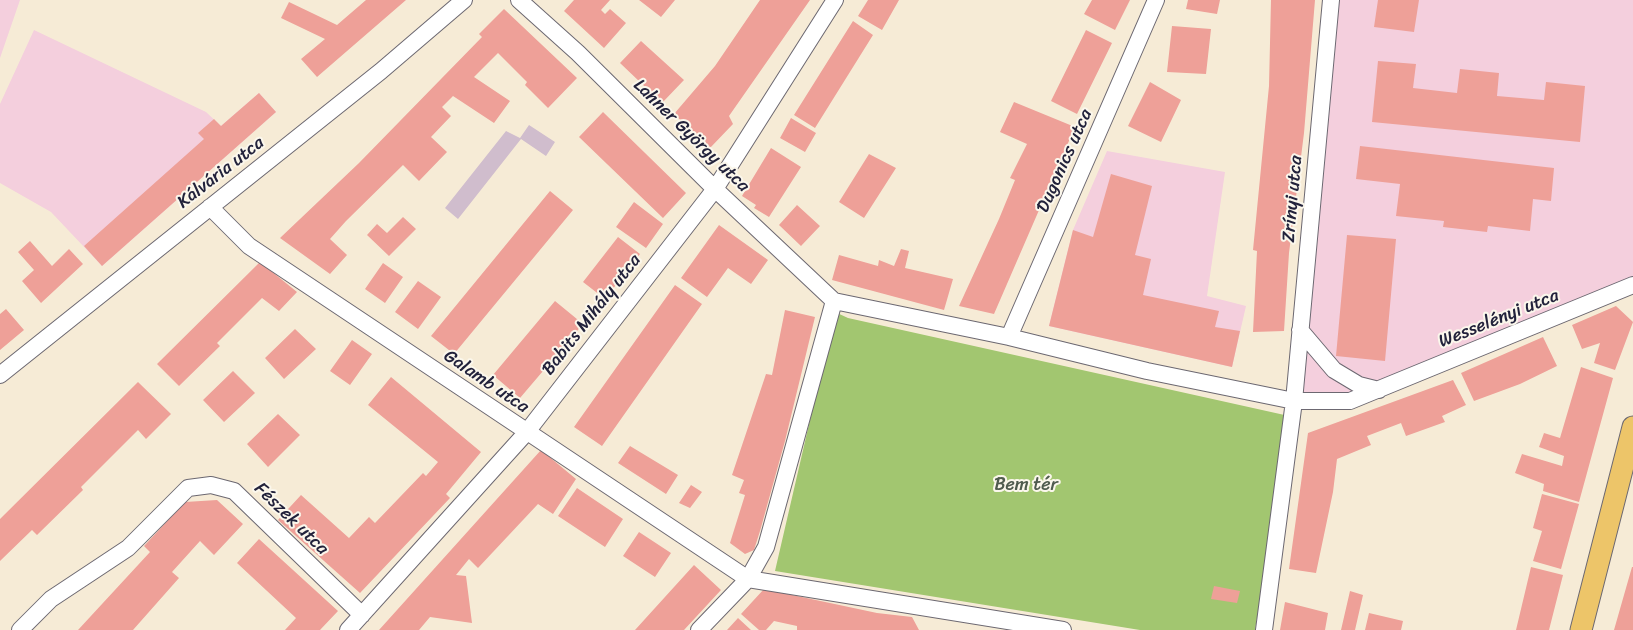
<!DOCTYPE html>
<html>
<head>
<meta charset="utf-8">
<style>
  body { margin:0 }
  canvas { display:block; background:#f6ebd6 }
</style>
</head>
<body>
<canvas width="1633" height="630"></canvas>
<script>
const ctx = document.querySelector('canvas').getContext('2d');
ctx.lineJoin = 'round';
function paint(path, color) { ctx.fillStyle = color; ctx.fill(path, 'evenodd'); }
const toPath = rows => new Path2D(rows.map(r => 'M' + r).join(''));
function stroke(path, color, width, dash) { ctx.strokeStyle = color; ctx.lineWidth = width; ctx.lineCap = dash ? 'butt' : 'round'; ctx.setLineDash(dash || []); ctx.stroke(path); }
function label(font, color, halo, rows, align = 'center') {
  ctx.font = font + ' Sriracha,sans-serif'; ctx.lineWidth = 4; ctx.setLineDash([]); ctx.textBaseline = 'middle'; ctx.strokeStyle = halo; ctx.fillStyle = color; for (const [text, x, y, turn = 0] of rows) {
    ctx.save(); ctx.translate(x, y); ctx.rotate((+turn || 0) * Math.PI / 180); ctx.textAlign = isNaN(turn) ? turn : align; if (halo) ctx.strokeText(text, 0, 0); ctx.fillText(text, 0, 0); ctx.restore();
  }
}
paint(toPath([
  [0,0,20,0,0,58],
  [1331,0,1633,0,1633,285,1379,390,1294,401],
  [34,30,206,112,221,126,259,93,276,112,102,266,51,212,0,183,0,104],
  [1107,151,1225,172,1207,296,1246,306,1232,367,1049,326,1073,230]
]), '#f4cfdd');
paint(toPath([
  [529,125,555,142,546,156,521,139,458,219,445,208,506,131,520,138]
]), '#d0bdcd');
paint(toPath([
  [835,312,848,318,1289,416,1255,630,1140,630,775,571]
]), '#a2c670');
paint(toPath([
  [366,0,406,0,317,77,301,59,325,39,281,18,289,2,337,25],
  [574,0,610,0,601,10,605,14,610,9,626,23,604,48,564,11],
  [639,0,675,0,661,17],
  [760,0,810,0,729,116,733,124,710,148,674,114,715,66],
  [868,0,899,0,882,30,858,16],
  [1092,0,1130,0,1115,30,1084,14],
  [1188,0,1220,0,1217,14,1186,9],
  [1271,0,1315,0,1304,133,1289,253,1284,331,1253,332,1257,251,1253,250,1269,86],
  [1378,0,1419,0,1414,32,1374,27],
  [504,9,577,78,548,108,525,85,527,82,498,53,474,77,510,101,494,123,453,96,442,107,451,116,431,137,447,152,419,181,403,165,346,221,330,239,347,255,330,274,280,238,359,163,482,37,479,34],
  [853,21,873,35,815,128,794,115],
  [1172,26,1211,29,1206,74,1167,72],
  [1086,30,1112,43,1077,114,1051,101],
  [641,41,684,80,662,103,620,63],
  [1378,61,1416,64,1413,88,1457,93,1460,69,1499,73,1497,96,1544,100,1546,82,1585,86,1580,142,1372,122],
  [1150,82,1181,100,1161,142,1128,126],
  [259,93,276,112,102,266,84,246,204,139,198,133,214,119,221,126],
  [1014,102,1075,127,994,314,959,306,999,219,1015,180,1010,178,1027,144,1000,132],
  [603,112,686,193,663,218,579,137],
  [791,118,816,133,805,152,780,138],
  [1360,146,1554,168,1551,201,1533,199,1530,231,1488,226,1487,232,1443,227,1444,221,1396,216,1400,184,1356,179],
  [771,148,801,167,769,217,754,208,756,205,742,196],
  [869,154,896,168,864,218,839,202],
  [1111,174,1152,186,1135,255,1151,259,1143,295,1219,311,1215,327,1240,331,1232,367,1049,326,1073,230,1093,237],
  [550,191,573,210,454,354,431,336],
  [634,202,663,224,646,248,616,227],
  [797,205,820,226,801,246,779,225],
  [403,217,416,229,389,256,367,235,377,224,387,233],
  [719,225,768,260,751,284,728,268,707,297,681,278],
  [1347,235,1396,239,1385,361,1336,356],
  [618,237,640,254,605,299,583,282],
  [30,241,52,266,69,249,83,264,41,303,22,281,34,270,18,252],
  [901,249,909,251,905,268,953,279,944,310,832,280,839,255,878,266,879,260,894,266],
  [260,262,297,292,279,311,262,298,217,343,220,346,179,386,157,364],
  [383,263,403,277,385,303,365,289],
  [418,281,441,297,418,329,395,312],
  [675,285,702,304,602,446,574,427],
  [555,301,583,324,520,398,493,375],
  [1616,306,1633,322,1615,370,1594,363,1600,343,1582,349,1572,325],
  [6,309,24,330,0,350,0,314],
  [785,310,815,317,785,441,760,531,754,550,745,554,730,543,745,495,739,493,744,480,732,475,766,374,772,375],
  [295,329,316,349,284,379,265,358],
  [1543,337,1557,366,1520,384,1474,401,1461,373],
  [352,340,372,354,350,385,330,371],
  [1581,367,1613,378,1579,502,1543,491,1544,484,1515,473,1522,454,1562,466,1564,456,1539,447,1544,433,1560,438],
  [233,371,255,393,224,422,203,400],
  [391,377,481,452,446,494,450,498,360,593,278,520,301,495,349,538,369,517,375,523,423,473,426,476,438,462,368,405],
  [1453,380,1466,405,1442,416,1445,422,1406,436,1401,423,1367,436,1371,445,1337,459,1333,492,1316,573,1289,569,1308,433],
  [138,382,171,414,146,439,138,430,81,487,83,490,37,535,32,530,0,561,0,519],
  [278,414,300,435,268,467,247,444],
  [630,446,678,475,666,494,618,463],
  [541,450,576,479,553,514,538,504,478,568,469,559,456,575,466,576,472,623,430,617,419,630,379,630],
  [691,485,702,492,690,508,679,503],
  [577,488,623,519,605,547,558,516],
  [1542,494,1579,504,1561,569,1533,561,1542,531,1533,528],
  [217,500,243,524,214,555,200,541,172,572,179,578,133,630,78,630,150,552,144,546,185,502],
  [639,532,671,553,655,577,623,556],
  [259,539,338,611,320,630,285,630,296,618,237,563],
  [694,565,721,590,696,617,684,630,635,630],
  [1531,567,1563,575,1549,630,1516,630],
  [1633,567,1633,630,1614,630,1632,567],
  [1214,586,1240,591,1237,603,1211,599],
  [764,589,877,613,912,617,919,630,797,630,797,626,774,621,766,630,759,630,741,614],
  [1350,591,1363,595,1355,630,1341,630],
  [1285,602,1328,613,1325,630,1280,630],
  [1369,613,1403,621,1401,630,1365,630],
  [738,618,751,630,727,630]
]), '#eea098');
const minor = toPath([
  [519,0,578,53,715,189,834,301],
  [210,207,249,246,748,579,1063,630],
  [834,301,1009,337,1147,371,1294,401,1350,401,1633,285],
  [1300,330,1334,370,1359,385,1379,390],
  [1009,337,1156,0],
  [0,375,381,71,464,0],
  [20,630,51,599,128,548,188,488,211,485,234,491,362,615],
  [348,630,526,433,715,189,835,0],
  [699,630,748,579,766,547,834,301],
  [1264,630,1294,401,1331,0]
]);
const major = toPath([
  [1581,630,1633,427]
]);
stroke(minor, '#6c6871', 18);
stroke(major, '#6c6871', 23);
stroke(minor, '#fff', 16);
stroke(major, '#edc569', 21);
label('18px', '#22223b', '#fbf7ec', [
  ["Lahner György utca",691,136,44],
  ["Dugonics utca",1065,161,-66],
  ["Kálvária utca",221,173,-38],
  ["Zrínyi utca",1293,199,-85],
  ["Babits Mihály utca",592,315,-52],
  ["Wesselényi utca",1499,319,-22],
  ["Galamb utca",486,382,34],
  ["Fészek utca",291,519,44]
]);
label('18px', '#4f5b4e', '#fbf7ec', [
  ["Bem tér",1026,485]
]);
</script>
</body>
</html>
